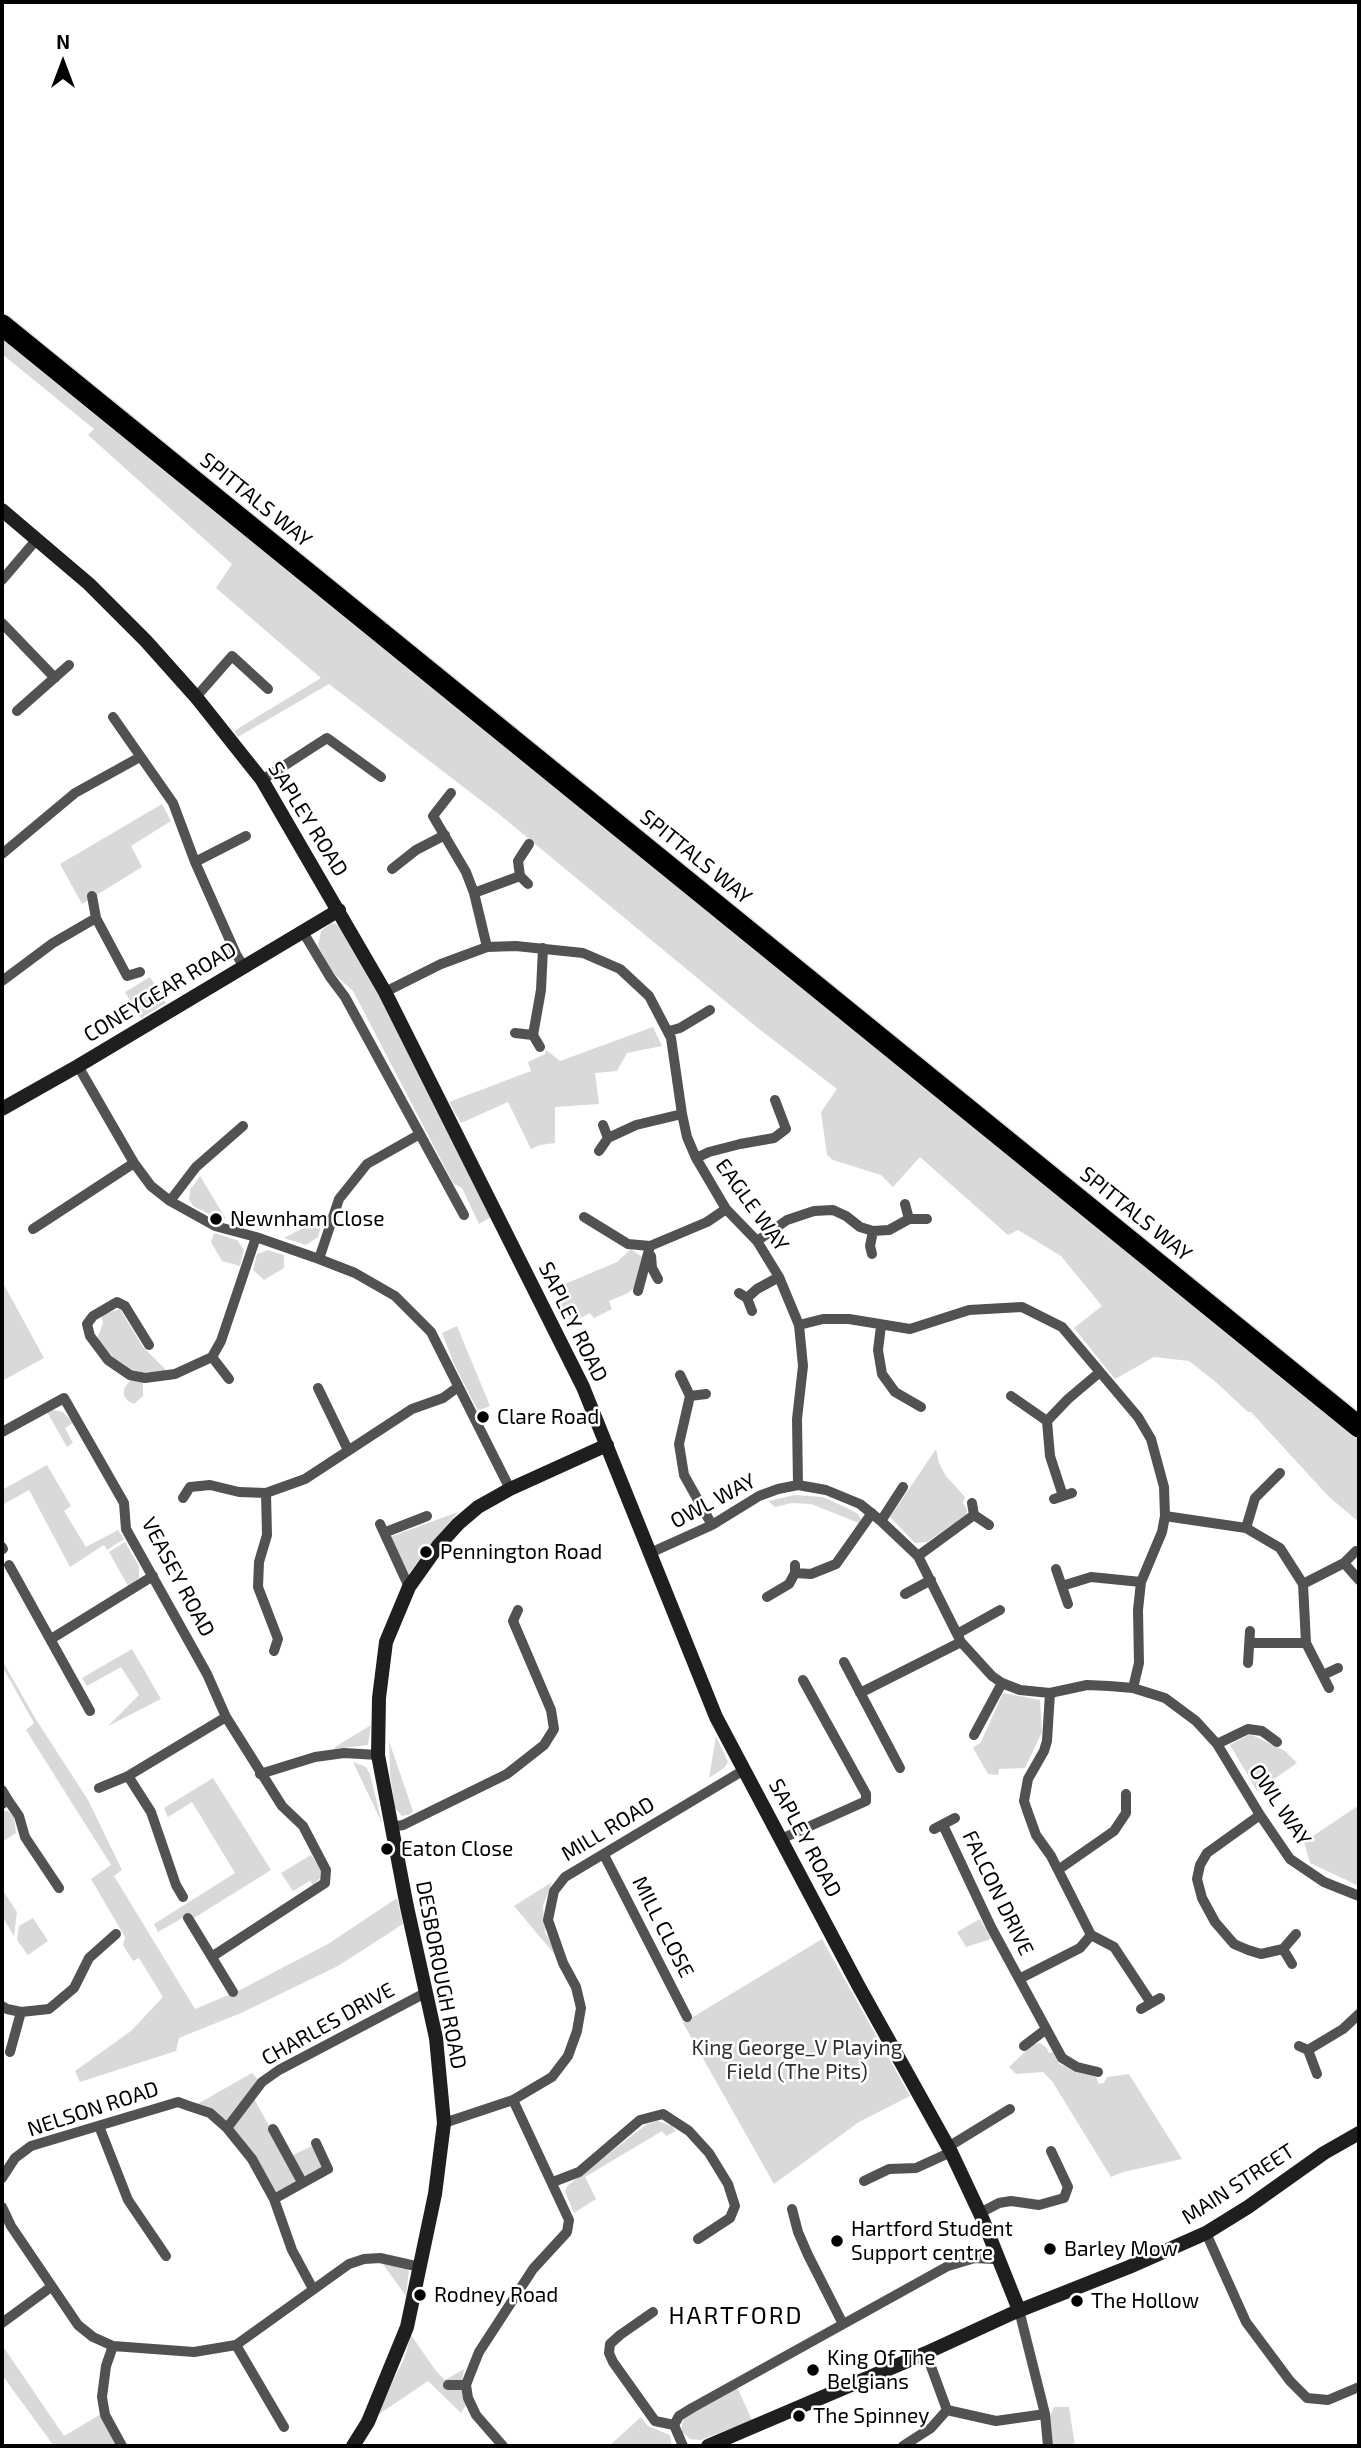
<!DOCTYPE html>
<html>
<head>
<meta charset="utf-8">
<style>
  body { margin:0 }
  #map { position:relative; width:1361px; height:2448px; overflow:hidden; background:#fff; font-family:"Exo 2",sans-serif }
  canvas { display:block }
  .frame { position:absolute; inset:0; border:4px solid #000; pointer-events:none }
  .north { position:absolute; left:28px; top:28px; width:70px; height:70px; -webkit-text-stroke:5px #fff; paint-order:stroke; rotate:0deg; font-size:19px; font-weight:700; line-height:28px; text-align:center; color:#000 }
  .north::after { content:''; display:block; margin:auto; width:24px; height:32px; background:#000; clip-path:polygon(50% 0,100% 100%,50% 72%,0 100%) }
</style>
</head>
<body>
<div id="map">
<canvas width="1361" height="2448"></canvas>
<div class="frame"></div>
<div class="north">N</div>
</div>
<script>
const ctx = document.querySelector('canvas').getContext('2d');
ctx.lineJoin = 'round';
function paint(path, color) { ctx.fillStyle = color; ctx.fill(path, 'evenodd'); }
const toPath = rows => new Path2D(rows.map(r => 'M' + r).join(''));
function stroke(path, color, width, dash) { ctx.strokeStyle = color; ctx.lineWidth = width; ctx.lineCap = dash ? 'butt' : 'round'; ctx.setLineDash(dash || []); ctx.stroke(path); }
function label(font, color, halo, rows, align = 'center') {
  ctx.font = font + ' "Exo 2",sans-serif'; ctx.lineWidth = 5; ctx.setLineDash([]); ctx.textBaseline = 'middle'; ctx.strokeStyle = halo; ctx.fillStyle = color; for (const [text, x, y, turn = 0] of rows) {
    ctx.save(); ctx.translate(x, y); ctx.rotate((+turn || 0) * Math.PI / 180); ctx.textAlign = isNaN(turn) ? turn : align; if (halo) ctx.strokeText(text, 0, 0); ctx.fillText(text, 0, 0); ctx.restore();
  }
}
paint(toPath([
  [2,338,1359,1440,1359,1522,1329,1497,1251,1412,1248,1412,1217,1383,1189,1361,1154,1357,1115,1379,1074,1328,1102,1306,1061,1256,1018,1230,1008,1235,920,1157,893,1187,881,1175,833,1160,827,1155,821,1112,837,1089,759,1029,500,815,329,684,238,737,234,731,321,678,216,588,232,564,88,435,94,429,2,354],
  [162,804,171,821,131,846,142,867,82,904,60,864],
  [331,923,342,926,381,995,491,1217,479,1224,462,1188,453,1183,353,991,333,973,318,946,321,931],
  [150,977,166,1003,141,1018,125,992],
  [653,1027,662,1046,627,1053,617,1071,595,1073,599,1104,555,1107,555,1143,540,1145,531,1149,508,1102,461,1123,449,1102,531,1071,528,1062,545,1054,546,1050,560,1061],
  [200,1176,226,1219,215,1217,193,1206,189,1199,190,1190],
  [324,1217,318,1237,306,1245,284,1238],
  [214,1233,237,1240,244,1250,240,1266,222,1261,211,1242],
  [631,1249,642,1257,634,1288,628,1293,609,1301,612,1309,594,1318,590,1313,571,1323,553,1289,617,1262],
  [268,1250,284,1255,284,1268,264,1280,253,1270,257,1254],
  [2,1281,44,1358,2,1381],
  [120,1309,143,1347,167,1371,144,1373,131,1369,113,1357,97,1339,103,1323,101,1315],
  [457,1326,490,1406,478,1411,455,1366,442,1333],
  [131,1379,143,1383,143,1396,134,1404,128,1401,124,1396,124,1389],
  [55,1410,63,1412,73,1423,65,1428,73,1443,67,1447,47,1412],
  [936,1449,939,1463,946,1476,965,1497,963,1503,967,1509,966,1515,927,1542,915,1543,890,1517],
  [47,1465,71,1506,64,1511,86,1547,118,1530,124,1539,107,1550,104,1545,70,1567,29,1490,2,1505,2,1490],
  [795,1495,823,1497,849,1509,858,1514,861,1519,859,1523,811,1504,792,1503,775,1507,768,1501],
  [458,1512,429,1546,409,1574,390,1537],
  [125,1542,139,1566,139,1578,128,1586,109,1552],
  [132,1649,161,1699,108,1726,139,1695,121,1667,87,1686,82,1678],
  [2,1660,35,1718,88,1800,122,1870,114,1876,195,2009,238,1991,328,1944,397,1898,403,1924,338,1966,241,2013,179,2038,176,2051,80,2082,75,2071,131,2031,163,1997,139,1958,133,1961,123,1945,125,1937,91,1879,111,1865,26,1730,34,1723,2,1666],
  [1003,1693,1040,1700,1042,1732,1025,1768,999,1769,998,1775,988,1774,973,1748,981,1742],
  [371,1725,368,1745,334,1749,335,1747],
  [1250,1734,1285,1751,1297,1763,1257,1791,1230,1745],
  [716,1736,728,1762,724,1768,709,1778],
  [389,1741,413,1811,411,1814,402,1816,395,1808,390,1774],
  [353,1762,366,1767,370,1774,382,1823],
  [213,1778,271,1870,194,1918,191,1913,158,1932,154,1924,235,1873,192,1802,168,1817,164,1808],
  [1359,1805,1359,1886,1310,1863,1304,1842],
  [2,1811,8,1811,14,1817,16,1833,2,1842],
  [311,1855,321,1870,320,1878,313,1885,310,1881,293,1891,281,1873],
  [552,1882,543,1906,545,1932,561,1962,514,1906],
  [2,1889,17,1912,14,1936,2,1916],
  [33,1918,48,1941,28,1955,17,1940,19,1926],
  [980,1919,991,1939,966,1947,957,1932],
  [822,1939,910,2096,859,2122,774,2184,683,2023],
  [1040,2043,1046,2047,1049,2053,1053,2052,1059,2064,1096,2077,1099,2084,1104,2083,1107,2077,1129,2074,1182,2159,1123,2172,1111,2177,1052,2081,1043,2072,1016,2074,1009,2067,1032,2045],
  [252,2073,260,2082,226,2125,194,2106],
  [253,2097,287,2158,314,2145,326,2169,275,2196,231,2128],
  [658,2121,672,2126,676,2131,666,2136,662,2131,585,2177,596,2199,574,2213,565,2192,567,2186,647,2124],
  [383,2264,404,2266,409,2271,406,2296],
  [411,2335,436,2371,445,2380,464,2369,462,2382,466,2405,461,2413,428,2381,375,2417,404,2359],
  [2,2345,64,2436,101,2414,118,2446,54,2446,2,2375],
  [737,2387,752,2420,701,2440,690,2439,682,2432,682,2423,686,2415],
  [1054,2407,1069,2407,1075,2446,1052,2446,1050,2416],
  [641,2417,648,2426,670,2435,672,2446,609,2446]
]), '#d9d9d9');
const highway = toPath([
  [2,325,1359,1427]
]);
stroke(highway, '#dbdbdb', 24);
stroke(toPath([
  [2,580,37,539],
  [2,623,55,678],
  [196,697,232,656,268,689],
  [17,711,69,665],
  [113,717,173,803,195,862,236,954,244,967],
  [262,780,327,738,381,777],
  [451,793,433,816,466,872,474,893,487,947],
  [2,854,75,793,140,757],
  [195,862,246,836],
  [392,869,416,850,445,835],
  [528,884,520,876,518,861,529,844],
  [474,893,520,876],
  [92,896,96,918,127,976,140,972],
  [303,932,330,977,345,997,464,1215],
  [2,981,53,943,96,918],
  [385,992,441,964,487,947,516,946,583,953,620,969,649,996,671,1038,682,1114,687,1137,696,1158,726,1209,757,1241,779,1277,799,1325,803,1366,797,1419,798,1485],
  [669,1031,680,1028,710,1010],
  [515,1033,533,1035,540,1047],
  [533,1035,541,990,543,948],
  [78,1066,134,1163,151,1186,170,1201,215,1226,256,1237,319,1259,355,1273,395,1296,431,1332,510,1489],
  [603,1125,608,1138],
  [599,1151,608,1138,636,1125,682,1114],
  [696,1158,709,1152,740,1144,774,1138,786,1129,775,1100],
  [170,1201,196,1167,243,1126],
  [905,1204,909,1219,927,1219],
  [584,1217,628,1244,650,1246,707,1222,726,1209],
  [33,1229,134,1163],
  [757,1241,787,1220,814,1211,833,1210,846,1216,860,1227,873,1231,889,1230,909,1219],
  [872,1254,870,1246,873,1231],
  [651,1256,652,1268,658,1279],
  [319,1259,339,1199,367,1164,420,1134],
  [638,1291,650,1246],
  [739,1293,747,1298,752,1311],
  [747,1298,757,1289,779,1277],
  [799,1325,823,1319,849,1319,910,1329,969,1310,1022,1307,1062,1327,1138,1417,1151,1439,1164,1487,1165,1516,1162,1532,1141,1582,1138,1610,1139,1663,1133,1688],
  [881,1326,878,1350,882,1374,895,1392,921,1407],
  [149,1345,125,1306,117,1302,93,1316,87,1324,90,1336,108,1360,130,1375,145,1378,175,1374,212,1357,221,1341,256,1237],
  [212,1357,229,1379],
  [680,1375,690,1396,679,1444,684,1475,712,1525],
  [318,1388,348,1450],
  [690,1396,706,1394],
  [1011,1396,1047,1421,1050,1456,1063,1496],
  [1047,1421,1068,1399,1100,1372],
  [2,1432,64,1398,124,1503,126,1529,207,1674,226,1717,282,1806,303,1826,326,1870,325,1883,213,1956],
  [266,1493,267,1535,259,1562,258,1587,278,1639,274,1651],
  [183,1498,190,1487,210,1485,239,1492,266,1493,305,1479,412,1409,443,1398,458,1387],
  [1054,1499,1072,1493],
  [974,1515,989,1525],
  [1165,1516,1246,1528,1280,1548,1303,1584,1306,1643,1329,1688],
  [881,1521,903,1487],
  [380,1524,409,1587],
  [1246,1528,1255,1498,1280,1473],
  [386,1532,427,1516],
  [2,1547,3,1549],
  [650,1553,712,1525,759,1496,778,1489,798,1485,826,1490,860,1504,881,1521,918,1556,961,1642,992,1676,1002,1683,1020,1690,1050,1693,1087,1685,1109,1686,1133,1688,1165,1698,1196,1721,1217,1744,1260,1815,1290,1859,1324,1882,1359,1896],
  [918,1556,974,1515,972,1503],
  [1344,1563,1356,1551],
  [9,1565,90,1711],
  [1056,1569,1068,1604],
  [795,1573,811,1574,836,1564,872,1513],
  [1303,1584,1344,1563,1359,1580],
  [1062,1586,1091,1577,1141,1582],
  [905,1594,931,1580],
  [767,1597,789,1584,795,1573,795,1565],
  [957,1634,1000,1610],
  [51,1639,153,1576],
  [1250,1643,1306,1643],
  [844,1662,900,1768],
  [1248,1663,1250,1631],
  [1323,1675,1338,1668],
  [860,1693,961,1642],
  [1050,1693,1047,1741,1044,1751,1028,1779,1024,1801,1027,1810,1036,1835,1051,1856,1091,1935,1114,1947,1151,2003],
  [974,1735,1002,1683],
  [1217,1744,1248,1729,1262,1731,1277,1742],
  [260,1774,315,1757,344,1753,378,1755],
  [128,1776,151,1812,176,1885,183,1897],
  [99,1788,128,1776,226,1717],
  [2,1790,8,1800,2,1804],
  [8,1800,19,1816,25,1837,59,1888],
  [1260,1815,1207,1853,1200,1865,1197,1879,1202,1898,1215,1922,1234,1944,1248,1950,1261,1954,1283,1949,1296,1934],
  [943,1825,991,1927,1062,2058,1077,2067,1098,2072],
  [391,1827,403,1825,507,1774,544,1745,554,1729,551,1710,513,1621,518,1610],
  [934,1829,955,1818],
  [781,1839,866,1801,866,1794,803,1680],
  [604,1855,687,2017],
  [1058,1870,1114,1831,1126,1813,1126,1794],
  [188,1918,233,1992],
  [1283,1949,1292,1964],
  [1019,1979,1080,1948,1091,1935],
  [2,2006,7,2009,21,2012,49,2009,74,1988,89,1958,116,1934],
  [1141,2009,1160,1998],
  [1024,2046,1045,2030],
  [1299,2046,1308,2050,1317,2074],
  [1308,2050,1343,2029,1359,2014],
  [10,2052,21,2012],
  [444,2123,513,2100,552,2077,568,2056,577,2031,581,2008,576,1987,563,1963,548,1920,554,1891,565,1877,744,1770],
  [99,2126,128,2200,166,2256],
  [227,2128,262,2082,279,2070,427,1992],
  [273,2129,302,2182],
  [948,2147,1010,2109],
  [2,2178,15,2158,31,2146,178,2102,189,2106,210,2113,227,2128,252,2159,274,2199,292,2250,313,2289],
  [864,2181,889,2169,916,2168,951,2152],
  [553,2182,579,2172,640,2120,663,2114,689,2131,709,2153,728,2184,735,2206,730,2218,698,2239],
  [274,2199,328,2169,316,2143],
  [2,2207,11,2226,78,2325,93,2337,113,2346,194,2352,236,2345,349,2264,364,2259,380,2258,420,2267],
  [792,2209,798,2232,808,2255,843,2324],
  [980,2213,999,2203,1011,2201,1039,2205,1064,2198,1068,2187,1051,2151],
  [1206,2233,1246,2322,1290,2381,1307,2398,1328,2400,1359,2387],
  [1019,2310,1045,2414,1048,2446],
  [653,2312,620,2335,610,2344,609,2353,613,2362,655,2421,674,2425],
  [2,2323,51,2287],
  [236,2345,284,2427],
  [113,2346,106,2366,102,2397,105,2415,122,2446],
  [926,2353,947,2410,996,2421,1045,2414],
  [448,2385,466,2385],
  [503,2446,476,2415,468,2398,466,2385,469,2377,479,2352,533,2269,567,2232,569,2220,513,2100],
  [683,2446,674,2425,679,2416,692,2408,948,2266,975,2258,992,2259,998,2256],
  [903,2446,931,2428,947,2410]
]), '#525252', 10);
stroke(toPath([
  [2,510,89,584,146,641,196,697,262,780,385,992,583,1387,716,1717,858,1985,951,2152,983,2220,1019,2310],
  [2,1109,78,1066,339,910],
  [353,2446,368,2422,407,2327,435,2194,444,2123,436,2038,407,1907,378,1755,379,1698,386,1642,409,1587,438,1546,458,1524,478,1507,510,1489,607,1445],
  [708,2446,926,2353,1013,2313,1129,2267,1206,2233,1248,2207,1324,2153,1359,2133]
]), '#1f1f1f', 14);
stroke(highway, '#000', 21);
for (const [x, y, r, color] of [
  [216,1219,7,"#000"],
  [483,1417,7,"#000"],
  [426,1552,7,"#000"],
  [387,1849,7,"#000"],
  [837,2241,7,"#000"],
  [1050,2249,7,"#000"],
  [420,2295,7,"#000"],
  [1077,2301,7,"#000"],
  [813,2370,7,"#000"],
  [799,2416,7,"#000"]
]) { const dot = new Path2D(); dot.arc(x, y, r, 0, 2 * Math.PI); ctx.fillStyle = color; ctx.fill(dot); stroke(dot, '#fff', 2.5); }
label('21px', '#000', '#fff', [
  ["SPITTALS WAY",256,500,39],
  ["SAPLEY ROAD",308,819,58],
  ["SPITTALS WAY",696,857,39],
  ["CONEYGEAR ROAD",160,992,-31],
  ["EAGLE WAY",752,1205,54],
  ["SPITTALS WAY",1136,1214,39],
  ["SAPLEY ROAD",573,1322,64],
  ["OWL WAY",713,1501,-28],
  ["VEASEY ROAD",178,1577,62],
  ["OWL WAY",1280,1805,56],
  ["MILL ROAD",608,1829,-31],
  ["SAPLEY ROAD",805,1838,62],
  ["FALCON DRIVE",998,1893,64],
  ["MILL CLOSE",663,1927,63],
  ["DESBOROUGH ROAD",441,1975,79],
  ["CHARLES DRIVE",328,2024,-29],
  ["NELSON ROAD",93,2109,-18],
  ["MAIN STREET",1238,2184,-33]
]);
label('21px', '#000', '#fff', [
  ["Newnham Close",230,1219],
  ["Clare Road",497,1417],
  ["Pennington Road",440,1552],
  ["Eaton Close",401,1849],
  ["Hartford Student",851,2229],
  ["Support centre",851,2253],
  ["Barley Mow",1064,2249],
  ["Rodney Road",434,2295],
  ["The Hollow",1091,2301],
  ["King Of The",827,2358],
  ["Belgians",827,2382],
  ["The Spinney",813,2416]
], 'left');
label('21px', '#303030', '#fff', [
  ["King George_V Playing",797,2048],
  ["Field (The Pits)",797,2072]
]);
ctx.letterSpacing = '2px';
label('24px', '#000', '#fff', [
  ["HARTFORD",736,2316]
]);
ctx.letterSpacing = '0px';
</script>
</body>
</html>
